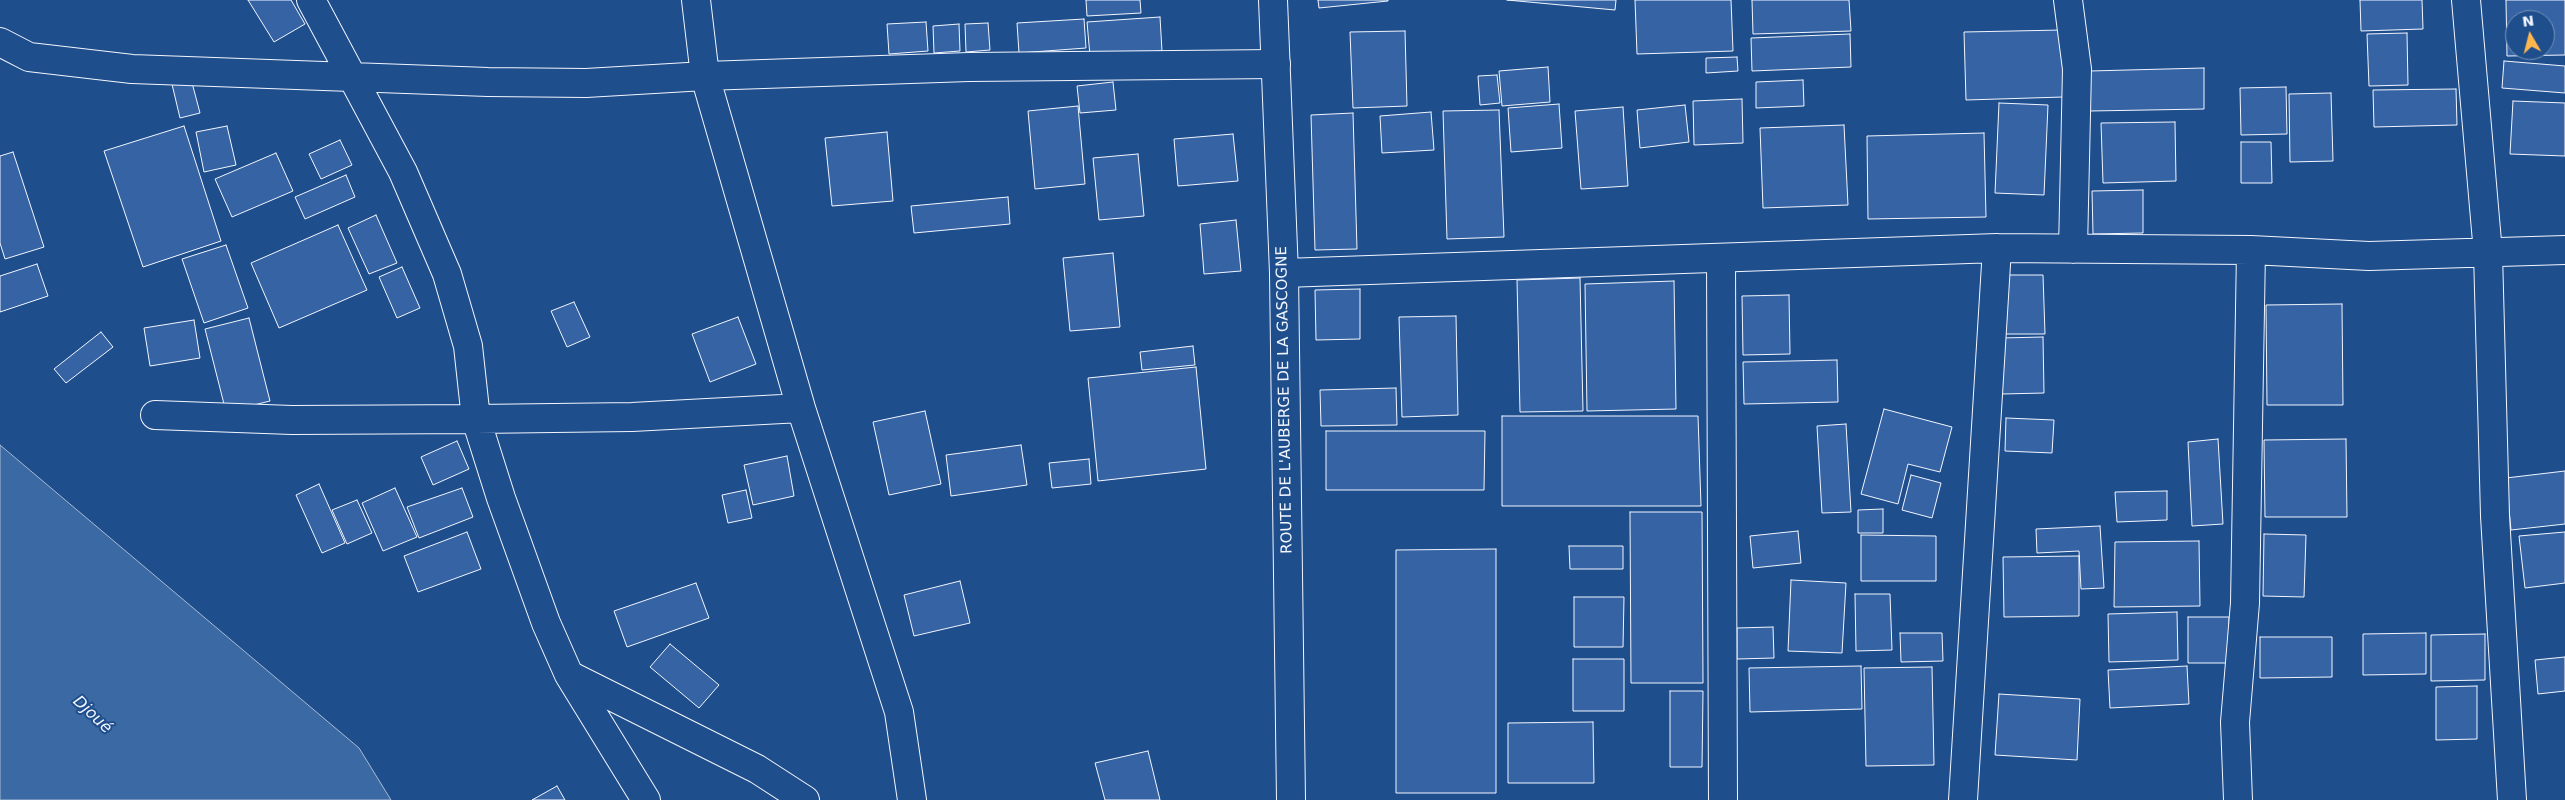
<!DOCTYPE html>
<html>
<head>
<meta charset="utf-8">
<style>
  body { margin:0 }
  #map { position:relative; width:2565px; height:800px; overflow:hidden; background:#1f4e8c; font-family:"DejaVu Sans",sans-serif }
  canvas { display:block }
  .north { position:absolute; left:2505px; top:10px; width:50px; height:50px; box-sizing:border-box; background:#1f4e8c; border:1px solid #7391ba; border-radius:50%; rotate:352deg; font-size:14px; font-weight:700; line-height:20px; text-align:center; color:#f2f6ff }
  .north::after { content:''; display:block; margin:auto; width:18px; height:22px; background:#ffb74d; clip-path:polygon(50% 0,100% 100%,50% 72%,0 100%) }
</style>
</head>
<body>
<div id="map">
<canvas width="2565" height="800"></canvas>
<div class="north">N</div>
</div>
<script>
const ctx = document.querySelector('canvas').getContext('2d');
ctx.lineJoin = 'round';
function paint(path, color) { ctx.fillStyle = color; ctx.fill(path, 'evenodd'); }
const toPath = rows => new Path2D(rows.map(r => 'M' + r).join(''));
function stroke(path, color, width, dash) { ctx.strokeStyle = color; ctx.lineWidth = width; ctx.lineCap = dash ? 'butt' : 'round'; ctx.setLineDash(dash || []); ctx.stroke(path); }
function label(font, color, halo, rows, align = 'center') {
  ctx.font = font + ' "DejaVu Sans",sans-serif'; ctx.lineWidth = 4; ctx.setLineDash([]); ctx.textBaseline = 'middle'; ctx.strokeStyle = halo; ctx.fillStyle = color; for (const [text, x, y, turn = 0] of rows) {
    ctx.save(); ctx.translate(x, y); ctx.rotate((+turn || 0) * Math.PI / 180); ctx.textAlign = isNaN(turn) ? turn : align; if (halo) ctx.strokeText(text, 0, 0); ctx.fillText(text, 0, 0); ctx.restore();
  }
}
const water = toPath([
  [0,445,359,748,391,800,0,800,0,445]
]);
paint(water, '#3b69a3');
stroke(water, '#a8bbd7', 1);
const building = toPath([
  [248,0,291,0,305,24,274,42,248,0],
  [1086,0,1140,0,1141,13,1087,16,1086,0],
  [1318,0,1388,0,1388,1,1319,8,1318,0],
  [1507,0,1616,0,1615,10,1507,0],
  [1635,0,1731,0,1733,51,1637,54,1635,0],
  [1752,0,1849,0,1851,31,1753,34,1752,0],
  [2360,0,2422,0,2423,29,2361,31,2360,0],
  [2506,0,2565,0,2565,55,2507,56,2506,0],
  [2515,20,2545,20,2545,50,2515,50,2515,20],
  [1160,17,1162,51,1090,56,1087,22,1160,17],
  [1084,19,1086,48,1019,53,1017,23,1084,19],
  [926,22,928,51,889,54,887,24,926,22],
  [988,23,990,50,966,52,965,24,988,23],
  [959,24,960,51,934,53,933,26,959,24],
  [2062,30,2063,97,1966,100,1964,32,2062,30],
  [1405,31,1407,106,1353,108,1350,32,1405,31],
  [2407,33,2408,85,2369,86,2367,34,2407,33],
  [1850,34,1851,67,1752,71,1751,38,1850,34],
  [1737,57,1738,71,1706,73,1706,58,1737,57],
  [2504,61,2565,66,2565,93,2502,88,2504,61],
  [1548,67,1550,102,1502,106,1499,71,1548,67],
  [2204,68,2204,109,2090,111,2090,71,2204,68],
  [190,75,200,113,180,118,171,80,190,75],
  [1497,75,1500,103,1480,105,1478,76,1497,75],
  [1803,80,1804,106,1756,108,1756,82,1803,80],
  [1113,82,1116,110,1080,113,1077,86,1113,82],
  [2286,87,2287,134,2241,135,2240,88,2286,87],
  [2456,89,2457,125,2374,127,2373,90,2456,89],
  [2331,93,2333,161,2290,162,2289,94,2331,93],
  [1742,99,1743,143,1694,145,1693,101,1742,99],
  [2513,101,2565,103,2565,156,2510,154,2513,101],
  [1999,103,2048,105,2044,195,1995,193,1999,103],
  [1559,104,1562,148,1511,152,1508,108,1559,104],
  [1685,105,1689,142,1640,148,1637,110,1685,105],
  [1078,106,1085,184,1035,189,1028,111,1078,106],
  [1623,107,1628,186,1581,189,1575,111,1623,107],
  [1499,110,1504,237,1447,239,1443,111,1499,110],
  [1431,112,1434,150,1382,153,1380,116,1431,112],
  [1353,113,1357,249,1315,250,1311,115,1353,113],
  [2175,122,2176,181,2103,183,2101,123,2175,122],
  [1844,125,1848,205,1763,208,1760,128,1844,125],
  [184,126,221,241,143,267,104,151,184,126],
  [227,126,236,165,204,172,196,132,227,126],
  [887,132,893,201,832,206,825,138,887,132],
  [1984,133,1986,217,1868,219,1867,136,1984,133],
  [1233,134,1238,181,1178,186,1174,139,1233,134],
  [340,140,352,165,321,179,309,154,340,140],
  [2241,142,2271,142,2272,183,2241,183,2241,142],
  [13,152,44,247,5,259,0,243,0,156,13,152],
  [276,153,293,191,232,217,215,179,276,153],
  [1138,154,1144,216,1099,220,1093,158,1138,154],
  [346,175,355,197,305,219,295,197,346,175],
  [2143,190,2143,233,2093,234,2092,191,2143,190],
  [1008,197,1010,224,914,233,911,206,1008,197],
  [376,215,397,263,369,274,348,228,376,215],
  [1236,220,1241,271,1204,274,1200,224,1236,220],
  [338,225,367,290,279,328,251,263,338,225],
  [226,245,248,308,204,323,182,259,226,245],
  [1113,253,1120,327,1070,331,1063,258,1113,253],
  [37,264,48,296,0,312,0,276,37,264],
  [402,267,420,308,397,318,379,277,402,267],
  [2002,275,2043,275,2045,334,2004,334,2002,275],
  [1580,278,1583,411,1520,412,1517,280,1580,278],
  [1674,281,1676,409,1587,411,1585,284,1674,281],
  [1360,289,1360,339,1316,340,1315,290,1360,289],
  [1789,295,1790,354,1743,355,1742,296,1789,295],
  [574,302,590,337,567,347,551,311,574,302],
  [2342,304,2343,405,2267,405,2266,305,2342,304],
  [1456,316,1458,415,1402,417,1399,317,1456,316],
  [738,317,756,364,710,382,692,334,738,317],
  [249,318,270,401,226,412,205,329,249,318],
  [194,320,200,358,150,366,144,328,194,320],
  [101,332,113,347,66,383,54,369,101,332],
  [2043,337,2044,393,2002,394,2001,338,2043,337],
  [1193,346,1195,365,1142,370,1140,352,1193,346],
  [1837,360,1838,402,1744,404,1743,362,1837,360],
  [1196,367,1206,469,1098,481,1088,378,1196,367],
  [1396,388,1397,425,1321,426,1320,390,1396,388],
  [1884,409,1952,427,1940,472,1908,464,1898,504,1861,494,1884,409],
  [925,411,941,484,889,495,873,422,925,411],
  [1502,416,1698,416,1701,506,1502,506,1502,416],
  [2006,418,2054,420,2052,453,2005,451,2006,418],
  [1846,424,1851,512,1822,513,1817,426,1846,424],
  [1326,431,1485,431,1484,490,1326,490,1326,431],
  [2218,439,2223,524,2192,526,2188,442,2218,439],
  [2346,439,2347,517,2265,517,2264,440,2346,439],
  [457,441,469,469,433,485,421,457,457,441],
  [1021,445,1027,485,951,496,946,455,1021,445],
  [787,456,794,496,753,505,744,465,787,456],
  [1089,459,1091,484,1052,488,1049,463,1089,459],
  [2565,471,2565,524,2511,530,2506,478,2565,471],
  [1911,475,1941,483,1932,518,1902,510,1911,475],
  [319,484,345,543,322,553,296,495,319,484],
  [395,488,417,537,383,551,362,503,395,488],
  [462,488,473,517,419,538,407,507,462,488],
  [746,490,752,518,728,523,722,495,746,490],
  [2167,491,2167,520,2117,522,2115,492,2167,491],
  [357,500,372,533,347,544,332,510,357,500],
  [1883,509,1883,533,1858,533,1858,510,1883,509],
  [1630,512,1702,512,1703,683,1631,683,1630,512],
  [2100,526,2104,588,2081,589,2079,551,2037,553,2036,529,2100,526],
  [1798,531,1801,563,1753,568,1750,536,1798,531],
  [467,532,481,569,418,592,404,556,467,532],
  [2565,532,2565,583,2525,588,2519,536,2565,532],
  [2264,534,2306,535,2304,597,2263,596,2264,534],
  [1861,535,1936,536,1936,581,1861,581,1861,535],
  [2199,541,2200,606,2114,607,2115,542,2199,541],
  [1569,546,1623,546,1623,569,1570,569,1569,546],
  [1496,549,1496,793,1396,793,1396,550,1496,549],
  [2079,556,2079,616,2004,617,2003,557,2079,556],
  [1791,580,1846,583,1842,653,1788,651,1791,580],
  [960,581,970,623,914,636,904,595,960,581],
  [696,583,709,618,627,647,614,611,696,583],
  [1855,594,1890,594,1892,650,1856,651,1855,594],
  [1574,597,1624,597,1623,647,1574,647,1574,597],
  [2177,612,2178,660,2109,662,2108,614,2177,612],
  [2188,617,2229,617,2229,663,2188,663,2188,617],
  [1773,627,1774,658,1737,659,1737,628,1773,627],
  [1900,633,1942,633,1943,661,1901,662,1900,633],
  [2426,633,2426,674,2363,675,2363,634,2426,633],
  [2485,634,2485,680,2431,681,2431,635,2485,634],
  [2260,637,2332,637,2332,677,2260,678,2260,637],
  [670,644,719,685,699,708,650,667,670,644],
  [2565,657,2565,691,2538,694,2535,660,2565,657],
  [1573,659,1624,659,1624,711,1573,711,1573,659],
  [1861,666,1862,709,1750,712,1749,668,1861,666],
  [2187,666,2189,704,2110,708,2108,670,2187,666],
  [1932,667,1934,765,1866,766,1864,668,1932,667],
  [2477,686,2477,739,2436,740,2436,687,2477,686],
  [1670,691,1703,691,1702,767,1670,767,1670,691],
  [1999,694,2080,699,2077,760,1995,755,1999,694],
  [1593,722,1594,783,1508,783,1508,723,1593,722],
  [1148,751,1160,800,1105,800,1095,763,1148,751],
  [557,786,565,800,532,800,557,786]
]);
paint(building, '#3563a3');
stroke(building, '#f2f6ff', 1);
const minor = toPath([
  [311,0,403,172,447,274,468,346,476,419,501,498,546,623,569,675,757,769,805,800],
  [696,0,705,76,801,408,899,712,912,800],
  [2068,0,2077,69,2073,249],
  [2466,0,2488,253,2495,516,2512,800],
  [0,42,29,57,132,69,488,82,586,83,705,76,969,67,1276,64],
  [1721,259,1723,800],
  [1284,273,1997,248,2251,250,2369,256,2565,250],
  [155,415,292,420,476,419,632,417,801,408],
  [569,675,646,800],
  [1963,800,1997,248],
  [2238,800,2235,722,2245,603,2251,250]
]);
const tertiary = toPath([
  [1273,0,1284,273,1291,800]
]);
stroke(minor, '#f2f6ff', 30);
stroke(tertiary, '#f2f6ff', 30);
stroke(minor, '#1f4e8c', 28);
stroke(tertiary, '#1f4e8c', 28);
label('15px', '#f2f6ff', '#1f4e8c', [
  ["ROUTE DE L'AUBERGE DE LA GASCOGNE",1285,400,-91]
]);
label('italic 16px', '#f2f6ff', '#1f4e8c', [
  ["Djoué",92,715,43]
]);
</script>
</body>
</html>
